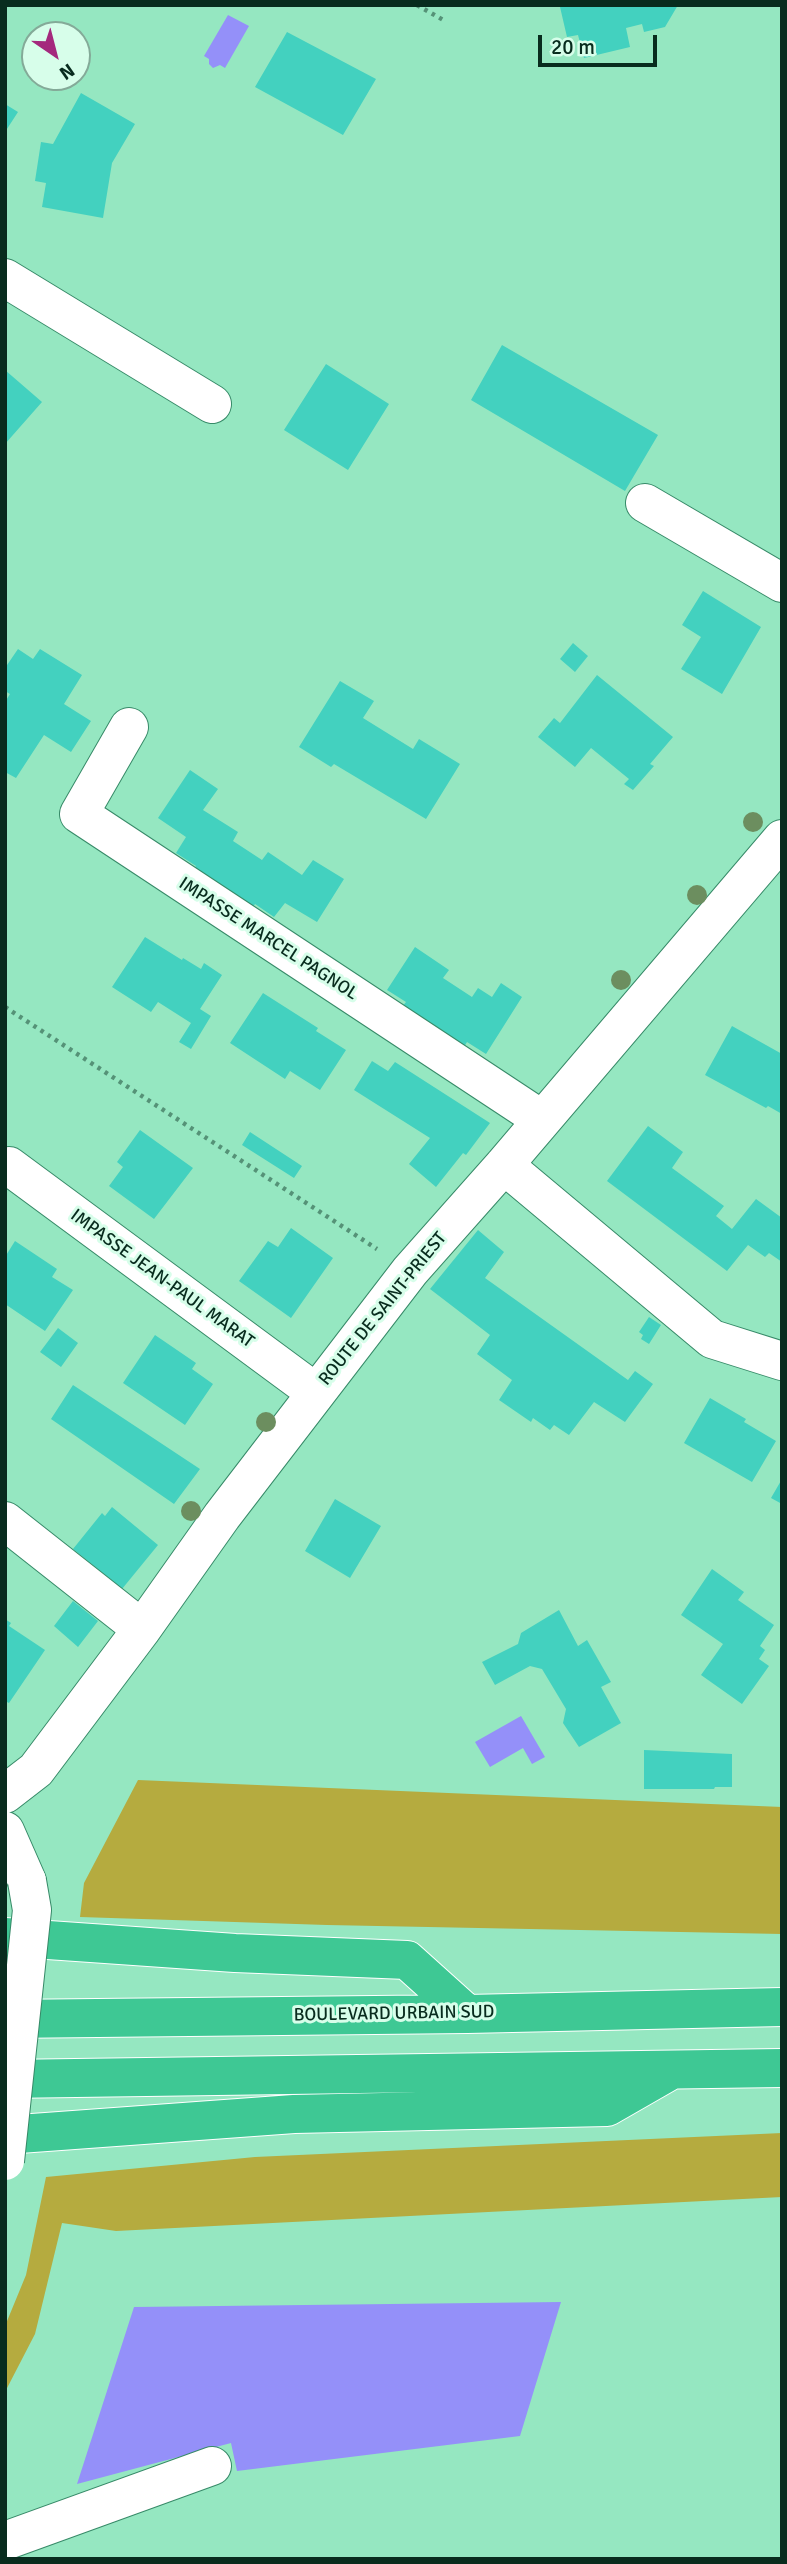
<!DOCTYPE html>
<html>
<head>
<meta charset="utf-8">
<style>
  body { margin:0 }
  #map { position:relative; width:787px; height:2564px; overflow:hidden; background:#95e7c1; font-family:Signika,sans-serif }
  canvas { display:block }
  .frame { position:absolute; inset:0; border:7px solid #082c1e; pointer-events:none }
  .north { position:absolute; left:21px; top:21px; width:70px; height:70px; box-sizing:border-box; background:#d7feea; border:2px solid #84aa98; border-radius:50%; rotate:145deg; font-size:19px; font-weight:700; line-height:28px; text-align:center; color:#082c1e }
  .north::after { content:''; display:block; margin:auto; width:24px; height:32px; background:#a4297d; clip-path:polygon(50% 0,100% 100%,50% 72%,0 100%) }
  .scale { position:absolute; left:538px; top:35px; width:119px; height:32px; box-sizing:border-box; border:4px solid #082c1e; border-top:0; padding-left:9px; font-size:21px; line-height:24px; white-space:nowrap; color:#082c1e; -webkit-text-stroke:5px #d7feea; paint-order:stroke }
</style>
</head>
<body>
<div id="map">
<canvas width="787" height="2564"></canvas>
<div class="frame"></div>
<div class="north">N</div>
<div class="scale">20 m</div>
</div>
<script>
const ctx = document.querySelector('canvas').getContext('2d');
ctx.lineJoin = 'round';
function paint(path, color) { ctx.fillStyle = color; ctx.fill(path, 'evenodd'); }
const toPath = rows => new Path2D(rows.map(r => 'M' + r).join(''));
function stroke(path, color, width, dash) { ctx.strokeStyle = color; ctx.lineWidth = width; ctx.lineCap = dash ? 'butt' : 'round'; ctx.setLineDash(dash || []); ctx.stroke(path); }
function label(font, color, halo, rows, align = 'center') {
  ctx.font = font + ' Signika,sans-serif'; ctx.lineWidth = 6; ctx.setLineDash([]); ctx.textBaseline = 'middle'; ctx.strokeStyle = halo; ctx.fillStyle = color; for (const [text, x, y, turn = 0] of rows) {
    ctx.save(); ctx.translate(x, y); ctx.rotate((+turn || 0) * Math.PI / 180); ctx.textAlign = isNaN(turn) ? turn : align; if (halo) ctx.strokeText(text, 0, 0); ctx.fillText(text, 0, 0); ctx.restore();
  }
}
paint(toPath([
  [138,1780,782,1807,782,1934,327,1925,80,1917,84,1883],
  [782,2133,782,2197,116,2231,62,2223,35,2334,5,2392,5,2326,26,2275,46,2177,255,2157]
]), '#b5ab3f');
paint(toPath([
  [228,15,249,26,225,68,220,65,213,68,209,64,209,59,204,56],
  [521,1716,545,1757,532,1764,523,1748,490,1767,475,1742],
  [561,2302,520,2436,237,2471,231,2443,77,2484,134,2307]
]), '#9490f9');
paint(toPath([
  [569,5,678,5,665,27,644,32,642,24,626,28,630,47,584,58,578,35,567,37,560,7],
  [287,32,376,79,343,135,255,87],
  [81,93,135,124,112,163,103,218,42,207,46,183,35,181,41,142,53,144],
  [5,104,18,112,5,132],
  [502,345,658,435,625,491,471,400],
  [326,364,389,404,348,470,284,430],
  [5,370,42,402,5,444],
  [703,591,761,627,722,694,681,669,701,637,682,625],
  [573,643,588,656,575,672,560,659],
  [18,649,33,659,40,649,82,675,64,704,91,721,71,752,44,735,16,778,5,772,5,702,10,694,5,691,5,668],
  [597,675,673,737,650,764,654,766,633,790,624,784,629,779,591,748,575,767,538,737,554,718,560,723],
  [340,681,374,701,363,718,413,749,419,739,460,764,426,819,334,764,331,767,299,747],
  [190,770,218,789,203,810,238,832,233,841,262,860,268,852,302,875,313,860,344,879,317,922,285,903,274,917,255,904,251,910,192,872,196,866,176,853,186,837,158,818],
  [145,937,182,960,183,958,201,969,204,963,222,975,200,1009,211,1016,191,1049,179,1042,191,1023,158,1002,151,1012,112,987],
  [415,947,449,970,443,978,472,997,478,988,492,997,501,983,522,997,486,1054,467,1042,464,1047,402,1007,406,1002,387,990],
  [263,993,318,1028,316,1031,346,1050,320,1090,290,1071,285,1079,230,1043],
  [732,1026,782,1054,782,1114,768,1106,766,1108,705,1075],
  [372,1061,388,1071,395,1062,490,1123,466,1155,463,1153,436,1187,409,1164,430,1138,354,1090],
  [648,1126,683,1152,672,1168,724,1206,716,1216,732,1229,756,1199,782,1218,782,1262,769,1253,765,1257,748,1245,727,1271,607,1181],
  [140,1130,193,1168,154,1219,109,1186,123,1167,117,1162],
  [250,1132,302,1166,294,1178,242,1145],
  [291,1228,333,1258,291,1318,239,1281,268,1241,278,1247],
  [478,1230,504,1252,485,1278,628,1380,635,1371,653,1384,625,1422,594,1402,569,1435,554,1425,550,1430,533,1418,531,1422,499,1400,512,1380,477,1354,490,1335,430,1289],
  [15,1241,57,1269,52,1277,73,1290,45,1331,5,1304,5,1257],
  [649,1317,661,1325,649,1344,641,1339,643,1335,639,1332],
  [58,1328,78,1343,61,1367,40,1352],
  [155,1335,196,1363,192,1369,213,1384,185,1425,123,1383],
  [73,1385,200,1469,174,1504,51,1419],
  [710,1398,746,1419,744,1422,776,1441,752,1482,684,1443],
  [782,1479,782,1504,771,1498],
  [335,1499,381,1526,350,1578,305,1551],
  [112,1507,158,1545,122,1589,73,1549,102,1513,105,1516],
  [712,1569,744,1592,738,1600,774,1625,760,1646,765,1650,759,1659,769,1666,742,1704,701,1675,723,1644,681,1615],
  [73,1601,98,1621,78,1647,54,1626],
  [559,1610,578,1646,587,1640,611,1682,601,1687,621,1723,579,1747,563,1723,566,1709,542,1669,530,1666,495,1685,482,1662,518,1644,521,1633],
  [5,1619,11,1623,9,1626,45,1650,9,1703,5,1701],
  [644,1750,732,1754,732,1787,715,1787,714,1789,644,1789]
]), '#43d1bf');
const minor = toPath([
  [5,278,212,404],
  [645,503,782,583],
  [129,727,79,814,541,1119],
  [504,1165,712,1339,782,1361],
  [9,1166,315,1392],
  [5,1521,142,1629],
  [5,1794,36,1770,142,1629,222,1516,410,1271,504,1165,782,839],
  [5,1831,27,1881],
  [5,2541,212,2466]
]);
const highway = toPath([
  [5,1937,235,1953,407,1960,467,2014],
  [5,2019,467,2014,782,2007],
  [5,2079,782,2068],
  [5,2135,294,2114,607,2107,668,2072]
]);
stroke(minor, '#378a68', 40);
stroke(highway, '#fff', 40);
stroke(toPath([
  [417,5,445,21],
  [5,1007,377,1249]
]), '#559277', 4.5, [3.5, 5]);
stroke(minor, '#fff', 38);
stroke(highway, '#3ec894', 38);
const minorBridge = toPath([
  [5,2161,32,1910,27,1881]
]);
stroke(minorBridge, '#378a68', 40, []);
stroke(minorBridge, '#fff', 38);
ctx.fillStyle = '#6c8e5f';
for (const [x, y] of [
  [753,822],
  [697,895],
  [621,980],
  [266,1422],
  [191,1511]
]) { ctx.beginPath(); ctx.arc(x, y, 10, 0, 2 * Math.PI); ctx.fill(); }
label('18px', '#082c1e', '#d7feea', [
  ["IMPASSE MARCEL PAGNOL",268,939,33],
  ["IMPASSE JEAN-PAUL MARAT",162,1279,36],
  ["ROUTE DE SAINT-PRIEST",383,1309,-51],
  ["BOULEVARD URBAIN SUD",394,2014,-1]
]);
</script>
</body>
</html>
